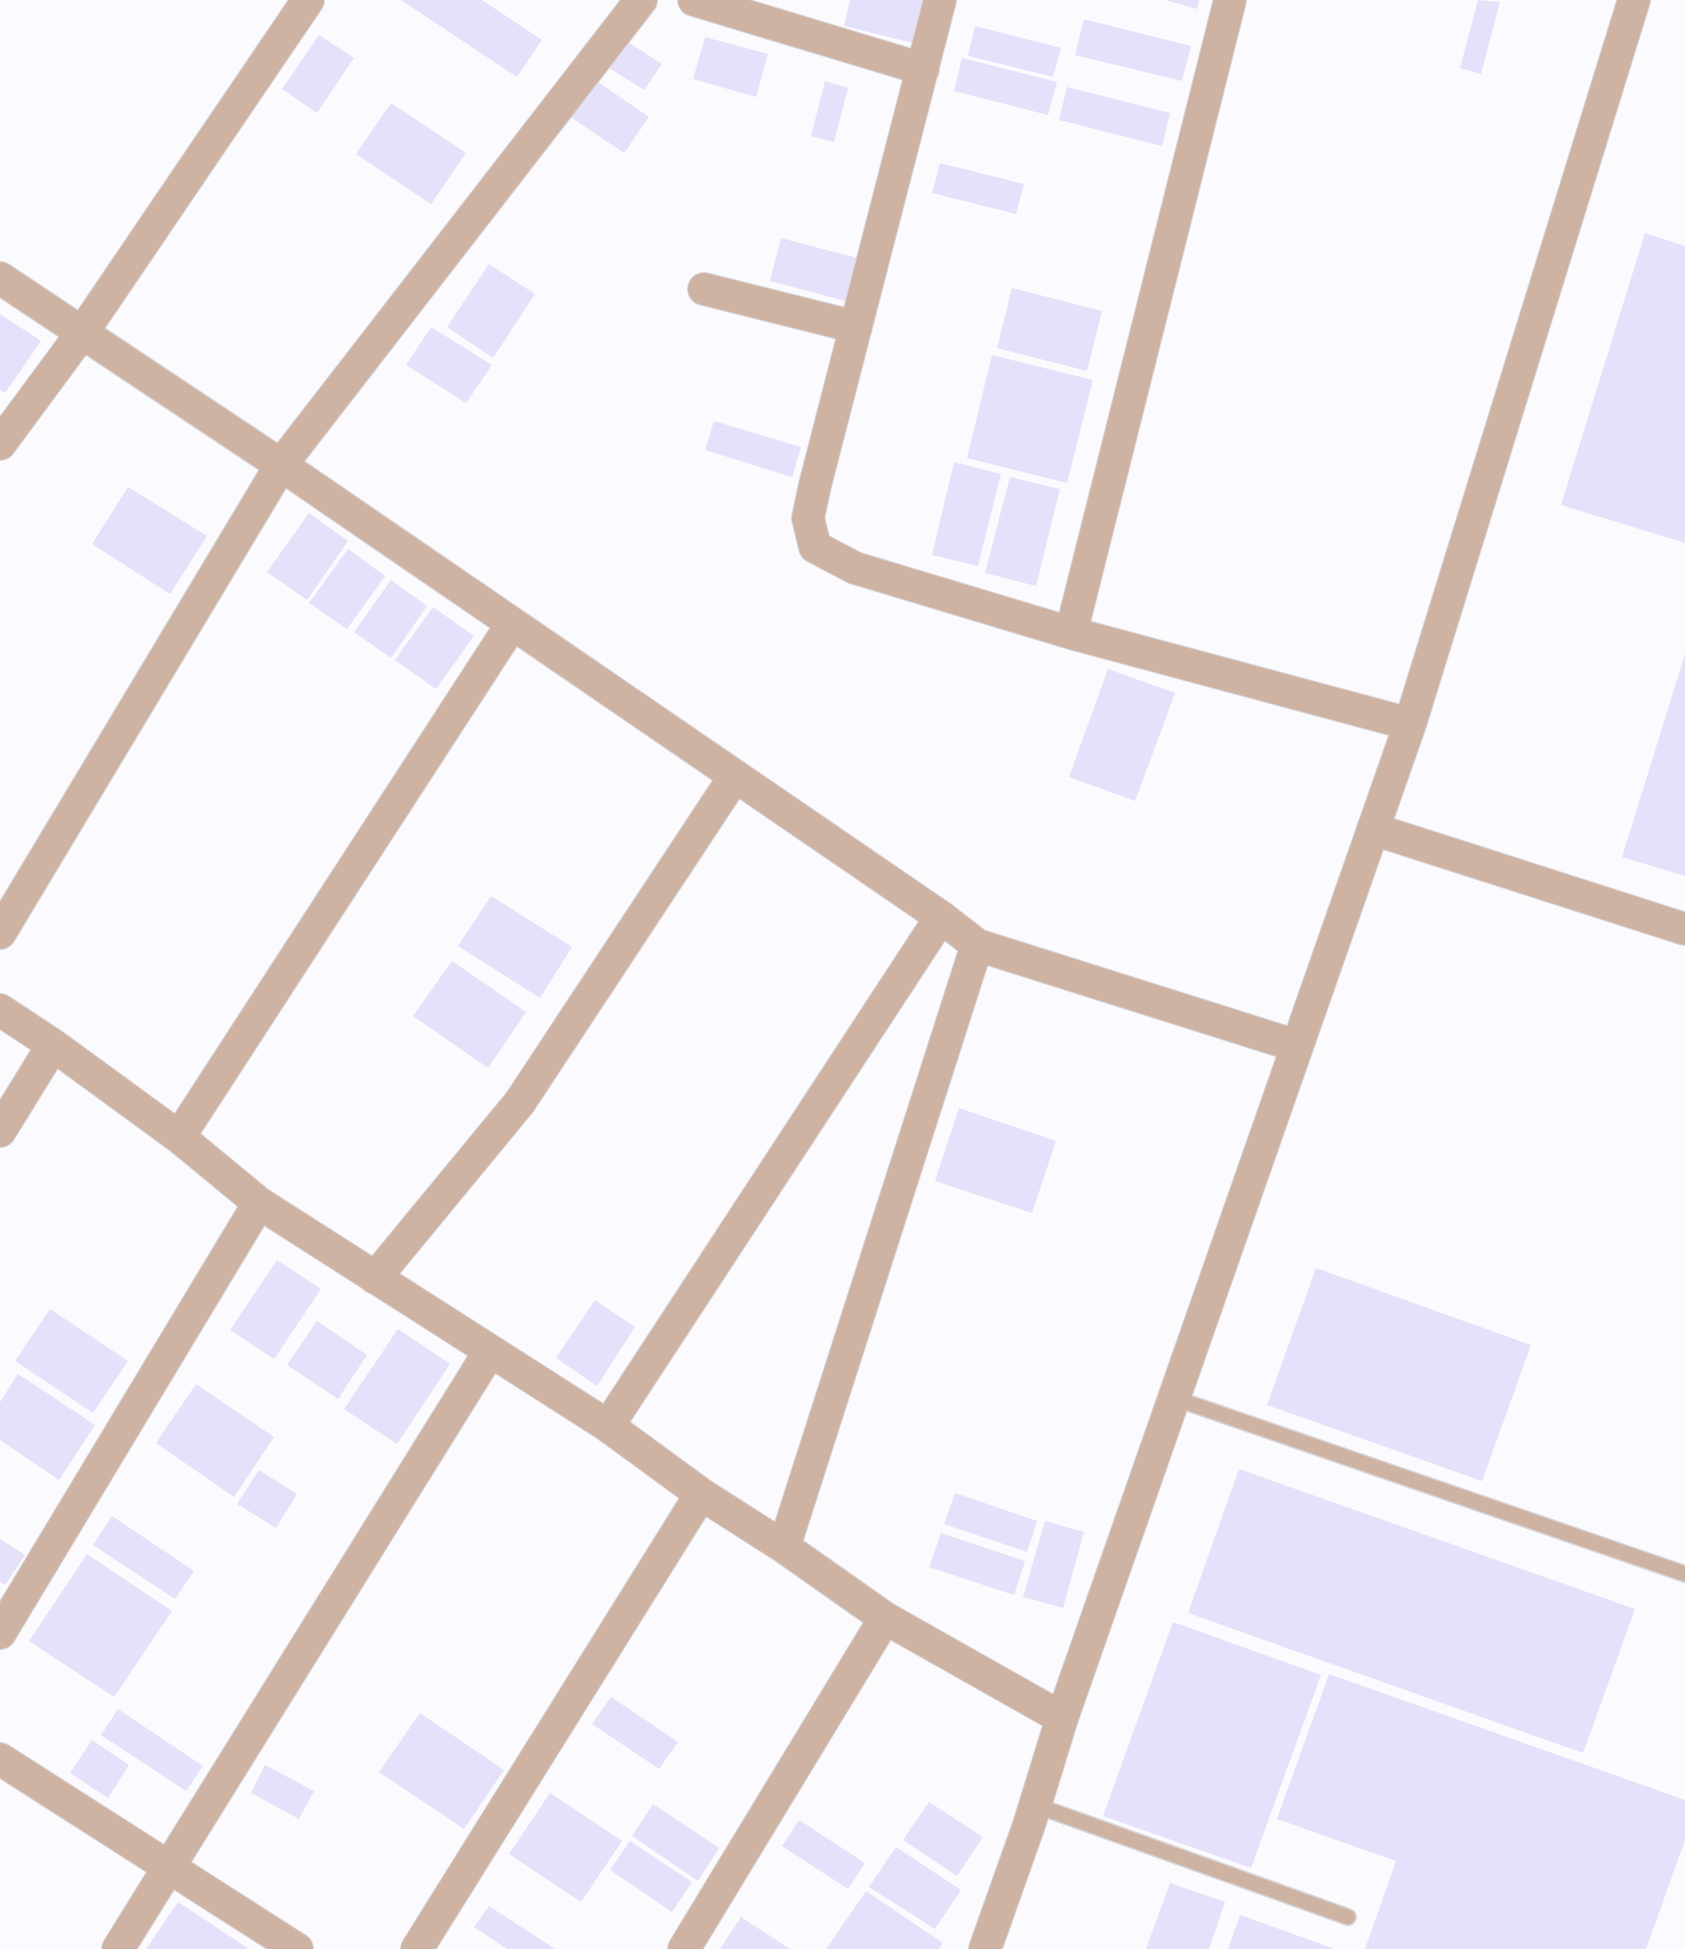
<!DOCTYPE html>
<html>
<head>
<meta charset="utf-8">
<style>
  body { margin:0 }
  canvas { display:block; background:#fbfafe }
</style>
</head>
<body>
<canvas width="1685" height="1949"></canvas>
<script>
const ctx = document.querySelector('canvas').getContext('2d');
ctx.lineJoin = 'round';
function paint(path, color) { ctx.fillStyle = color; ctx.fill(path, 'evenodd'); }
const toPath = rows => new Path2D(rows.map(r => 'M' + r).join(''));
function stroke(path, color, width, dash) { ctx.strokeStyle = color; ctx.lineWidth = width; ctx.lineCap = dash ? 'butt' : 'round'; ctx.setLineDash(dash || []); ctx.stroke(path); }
paint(toPath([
  [401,0,482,0,542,40,517,77],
  [850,0,927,0,917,44,844,26],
  [1165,0,1199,0,1197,9],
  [1478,0,1500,2,1481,74,1460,68],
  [1084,19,1191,46,1182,81,1075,55],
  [975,26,1061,48,1053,77,968,56],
  [319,35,354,58,317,113,282,89],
  [705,37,768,54,756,97,693,79],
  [623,39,662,64,644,90,606,66],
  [962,58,1057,82,1048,115,954,91],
  [595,80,649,117,624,153,569,116],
  [825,81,848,88,834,142,811,136],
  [1067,87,1170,113,1162,146,1059,120],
  [391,103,466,153,431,204,356,154],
  [940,163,1024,184,1016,214,932,193],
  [1645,233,1685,246,1685,543,1561,505],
  [781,238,861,259,849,302,770,281],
  [489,264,535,294,493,358,447,327],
  [1012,288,1102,311,1087,371,997,348],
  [0,314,41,341,5,393,0,390],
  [431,327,492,365,466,403,406,365],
  [992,355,1093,380,1067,483,967,458],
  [714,421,801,447,792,477,705,450],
  [954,462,1001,474,978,566,932,555],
  [1010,477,1060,489,1036,586,985,573],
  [128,487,207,536,170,594,92,544],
  [309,513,348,541,307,600,267,572],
  [348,549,385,576,347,629,309,603],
  [391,580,427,606,391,658,354,632],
  [433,607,474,636,436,689,395,660],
  [1685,654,1685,876,1622,857],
  [1108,669,1175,693,1135,801,1069,777],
  [491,896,572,947,540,998,458,946],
  [452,961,526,1012,488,1068,413,1016],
  [959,1108,1056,1141,1032,1213,935,1181],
  [277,1260,321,1289,274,1359,230,1330],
  [1316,1268,1531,1345,1482,1481,1267,1405],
  [595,1300,635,1327,597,1386,556,1358],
  [50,1309,128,1361,93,1413,15,1361],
  [317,1321,367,1355,338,1399,287,1365],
  [398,1329,450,1364,397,1444,344,1409],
  [18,1374,95,1425,59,1480,0,1440,0,1402],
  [196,1384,274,1437,234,1497,156,1443],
  [1239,1469,1635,1609,1583,1753,1188,1613],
  [259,1470,297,1494,276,1528,237,1504],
  [955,1493,1037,1521,1027,1552,944,1524],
  [112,1516,194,1571,175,1599,93,1545],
  [1045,1521,1084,1532,1063,1608,1023,1597],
  [941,1533,1025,1561,1014,1595,929,1567],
  [0,1539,25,1555,5,1585,0,1582],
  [87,1554,172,1611,114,1697,29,1641],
  [1173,1622,1321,1675,1251,1868,1103,1816],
  [1329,1674,1685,1800,1685,1840,1646,1949,1365,1949,1396,1861,1277,1819],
  [611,1697,678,1742,659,1769,592,1724],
  [118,1709,203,1766,186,1791,101,1735],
  [420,1713,504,1770,464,1829,379,1772],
  [92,1740,129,1765,108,1798,70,1773],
  [265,1765,314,1791,299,1819,251,1793],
  [550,1793,622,1841,581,1902,509,1854],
  [929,1802,983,1837,957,1876,903,1840],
  [653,1804,719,1848,698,1881,632,1836],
  [799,1820,865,1863,848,1889,782,1846],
  [630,1841,692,1882,672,1912,610,1870],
  [896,1847,961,1890,935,1929,869,1887],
  [1170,1883,1225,1902,1209,1949,1146,1949],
  [866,1891,943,1943,939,1949,826,1949],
  [178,1902,249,1949,146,1949],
  [489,1906,555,1949,507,1949,474,1927],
  [1240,1915,1335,1949,1228,1949],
  [741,1917,790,1949,720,1949]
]), '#e6e1fa');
const service = toPath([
  [1174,1398,1685,1574],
  [1035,1805,1348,1917]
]);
const minor = toPath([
  [694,0,923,69],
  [940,0,815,485,808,518,815,547,855,568,1071,633,1410,724],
  [0,278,281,465,941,917,977,945,1297,1046],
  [704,289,856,327],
  [0,444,82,333,308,0],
  [1071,633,1230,0],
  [1373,829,1685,929],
  [0,933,281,465,641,0],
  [0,1010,53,1045,179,1137,259,1203,608,1426,701,1494,784,1547,885,1618,1062,1718],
  [0,1131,53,1045],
  [179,1137,512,624],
  [375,1278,520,1102,735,776],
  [608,1426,941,917],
  [784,1547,977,945],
  [0,1633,259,1203],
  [0,1759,297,1949],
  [118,1949,490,1351],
  [417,1949,701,1494],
  [684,1949,885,1618],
  [985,1949,1029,1825,1062,1718,1410,724,1634,0]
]);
stroke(service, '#d7d6da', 18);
stroke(minor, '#d7d6da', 34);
stroke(service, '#ceb3a3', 15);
stroke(minor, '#ceb3a3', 32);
</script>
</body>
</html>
